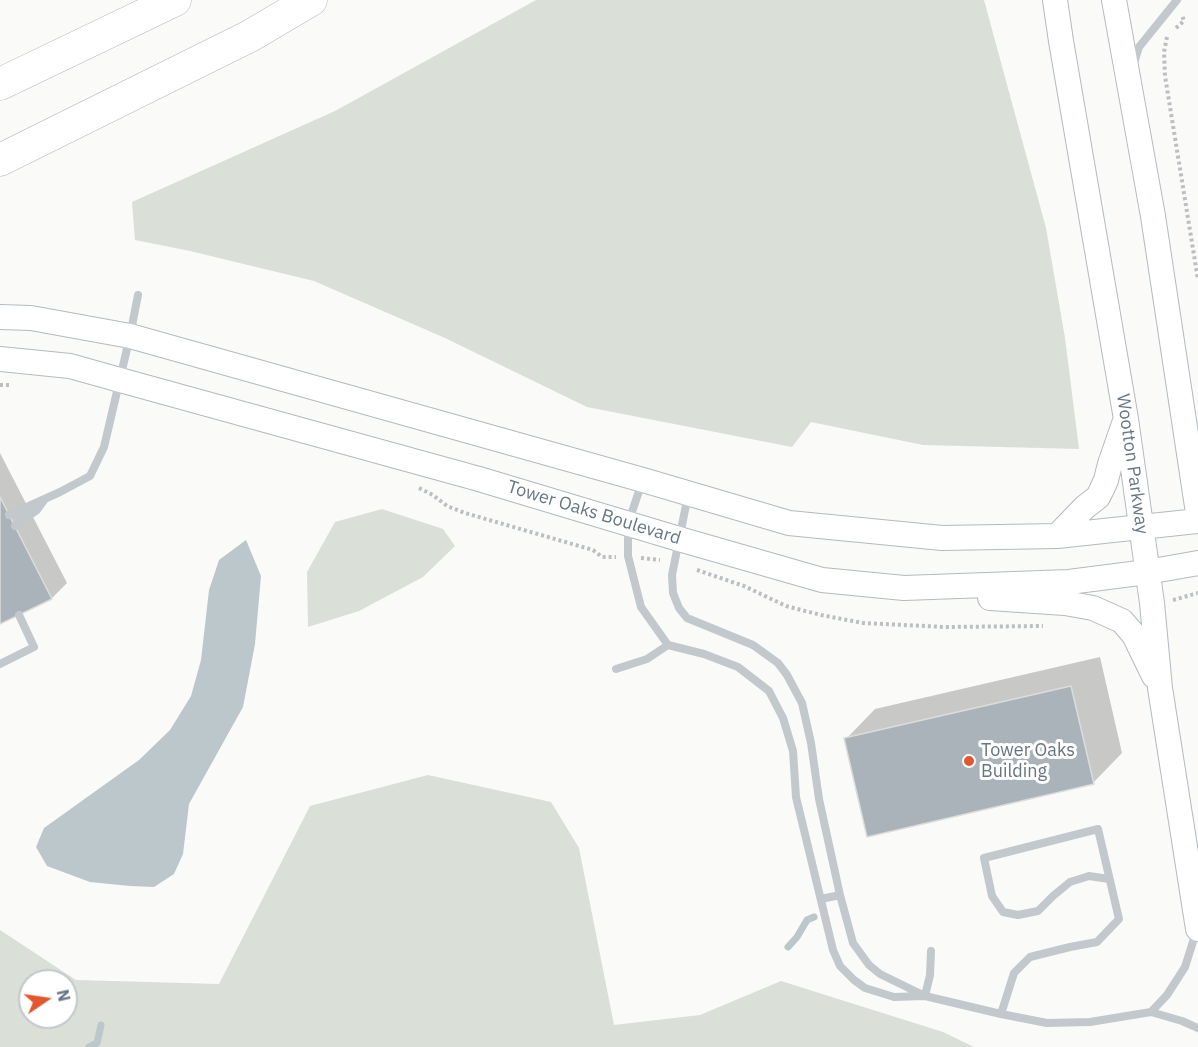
<!DOCTYPE html>
<html>
<head>
<meta charset="utf-8">
<style>
  body { margin:0 }
  #map { position:relative; width:1198px; height:1047px; overflow:hidden; background:#fafaf8; font-family:"IBM Plex Sans",sans-serif }
  canvas { display:block }
  .north { position:absolute; left:18px; top:969px; width:60px; height:60px; box-sizing:border-box; background:#fff; border:2px solid #c1c8cd; border-radius:50%; rotate:77deg; font-size:16px; font-weight:700; line-height:24px; text-align:center; color:#657683 }
  .north::after { content:''; display:block; margin:auto; width:21px; height:27px; background:#e4572e; clip-path:polygon(50% 0,100% 100%,50% 72%,0 100%) }
</style>
</head>
<body>
<div id="map">
<canvas width="1198" height="1047"></canvas>
<div class="north">N</div>
</div>
<script>
const ctx = document.querySelector('canvas').getContext('2d');
ctx.lineJoin = 'round';
function paint(path, color) { ctx.fillStyle = color; ctx.fill(path, 'evenodd'); }
const toPath = rows => new Path2D(rows.map(r => 'M' + r).join(''));
function stroke(path, color, width, dash) { ctx.strokeStyle = color; ctx.lineWidth = width; ctx.lineCap = dash ? 'butt' : 'round'; ctx.setLineDash(dash || []); ctx.stroke(path); }
function label(font, color, halo, rows, align = 'center') {
  ctx.font = font + ' "IBM Plex Sans",sans-serif'; ctx.lineWidth = 6; ctx.setLineDash([]); ctx.textBaseline = 'middle'; ctx.strokeStyle = halo; ctx.fillStyle = color; for (const [text, x, y, turn = 0] of rows) {
    ctx.save(); ctx.translate(x, y); ctx.rotate((+turn || 0) * Math.PI / 180); ctx.textAlign = isNaN(turn) ? turn : align; if (halo) ctx.strokeText(text, 0, 0); ctx.fillText(text, 0, 0); ctx.restore();
  }
}
paint(toPath([
  [536,0,984,0,1046,228,1065,338,1079,449,923,445,811,422,792,447,587,407,445,338,314,281,190,251,135,240,132,202,335,111],
  [382,509,443,529,455,546,423,577,359,611,308,627,307,572,335,522],
  [428,775,551,802,579,848,614,1025,700,1015,781,981,943,1032,974,1047,0,1047,0,930,76,980,219,984,310,806],
  [30,981,66,981,66,1017,30,1017]
]), '#dadfd7');
paint(toPath([
  [246,540,261,576,255,644,243,707,189,804,183,854,174,874,154,887,130,886,90,882,47,866,36,847,44,828,139,760,170,730,191,696,201,660,209,590,219,560]
]), '#bbc7cb');
paint(toPath([
  [0,453,67,583,52,598,0,623],
  [1100,657,1122,753,1093,783,846,739,875,709]
]), '#0003');
stroke(toPath([
  [788,947,797,937,807,920,814,917],
  [89,1047,97,1043,101,1025]
]), '#bbc7cb', 7);
const building = toPath([
  [0,497,52,599,0,624,0,497],
  [1071,686,1094,784,867,837,844,738,1071,686]
]);
paint(building, '#aab3b9');
stroke(building, '#dcdcda', 1.5);
const secondary = toPath([
  [1055,0,1061,41,1126,419,1152,603,1160,688,1198,929],
  [1114,0,1153,216,1198,513],
  [0,317,31,318,130,336,643,480,789,523,942,538,1057,536,1198,521],
  [0,359,70,366,120,380,479,479,679,539,822,580,904,588,1069,582,1147,572,1198,563],
  [1057,536,1085,507,1098,497,1101,491,1106,480,1110,464,1125,421],
  [990,598,1065,603,1093,608,1122,621,1134,635,1154,676]
]);
const highway = toPath([
  [0,84,175,0],
  [0,160,250,36,311,0]
]);
stroke(secondary, '#b3babf', 26);
stroke(highway, '#b4b9bd', 33);
stroke(toPath([
  [1176,28,1184,21,1182,15],
  [1167,37,1164,52,1165,76,1198,280],
  [0,385,11,385],
  [419,488,433,495,447,506,465,513,593,550,602,557,616,557],
  [641,558,660,560],
  [697,570,744,586,786,606,821,615,863,623,945,627,1043,626],
  [1173,600,1198,593]
]), '#bbbfc2', 4, [3, 3]);
stroke(toPath([
  [1133,66,1139,47,1177,0],
  [642,482,628,524,628,556,641,607,668,645,704,654,738,667,769,691,783,718,793,751,796,797,833,950,840,966,854,980,865,988,894,997,924,996],
  [688,495,672,575,673,593,679,608,687,618,753,645,778,663,787,675,802,703,811,743,819,799,840,895,853,943,869,965,880,974,925,996,1001,1014],
  [9,515,60,492,90,476,104,447,130,336,138,295],
  [15,526,37,510,45,499],
  [0,664,34,647,19,615],
  [616,669,647,659,668,645],
  [1109,879,1089,876,1070,882,1053,896,1038,911,1018,915,1003,912,992,896,984,858,1098,829,1119,919,1097,942,1070,947,1030,957,1014,973,1001,1014,1047,1023,1090,1022,1151,1012,1182,1021,1198,1028],
  [821,899,840,895],
  [925,996,930,975,931,951],
  [1151,1012,1167,995,1185,967,1197,929]
]), '#c3c8cc', 8);
stroke(secondary, '#fff', 24);
stroke(highway, '#fff', 32);
for (const [x, y, r, color] of [
  [969,761,6,"#e4572e"]
]) { const dot = new Path2D(); dot.arc(x, y, r, 0, 2 * Math.PI); ctx.fillStyle = color; ctx.fill(dot); stroke(dot, '#fff', 2); }
label('18px', '#657683', '#fff', [
  ["Wootton Parkway",1132,464,82],
  ["Tower Oaks Boulevard",594,513,17]
]);
label('18px', '#657683', '#fff', [
  ["Tower Oaks",981,751],
  ["Building",981,772]
], 'left');
</script>
</body>
</html>
